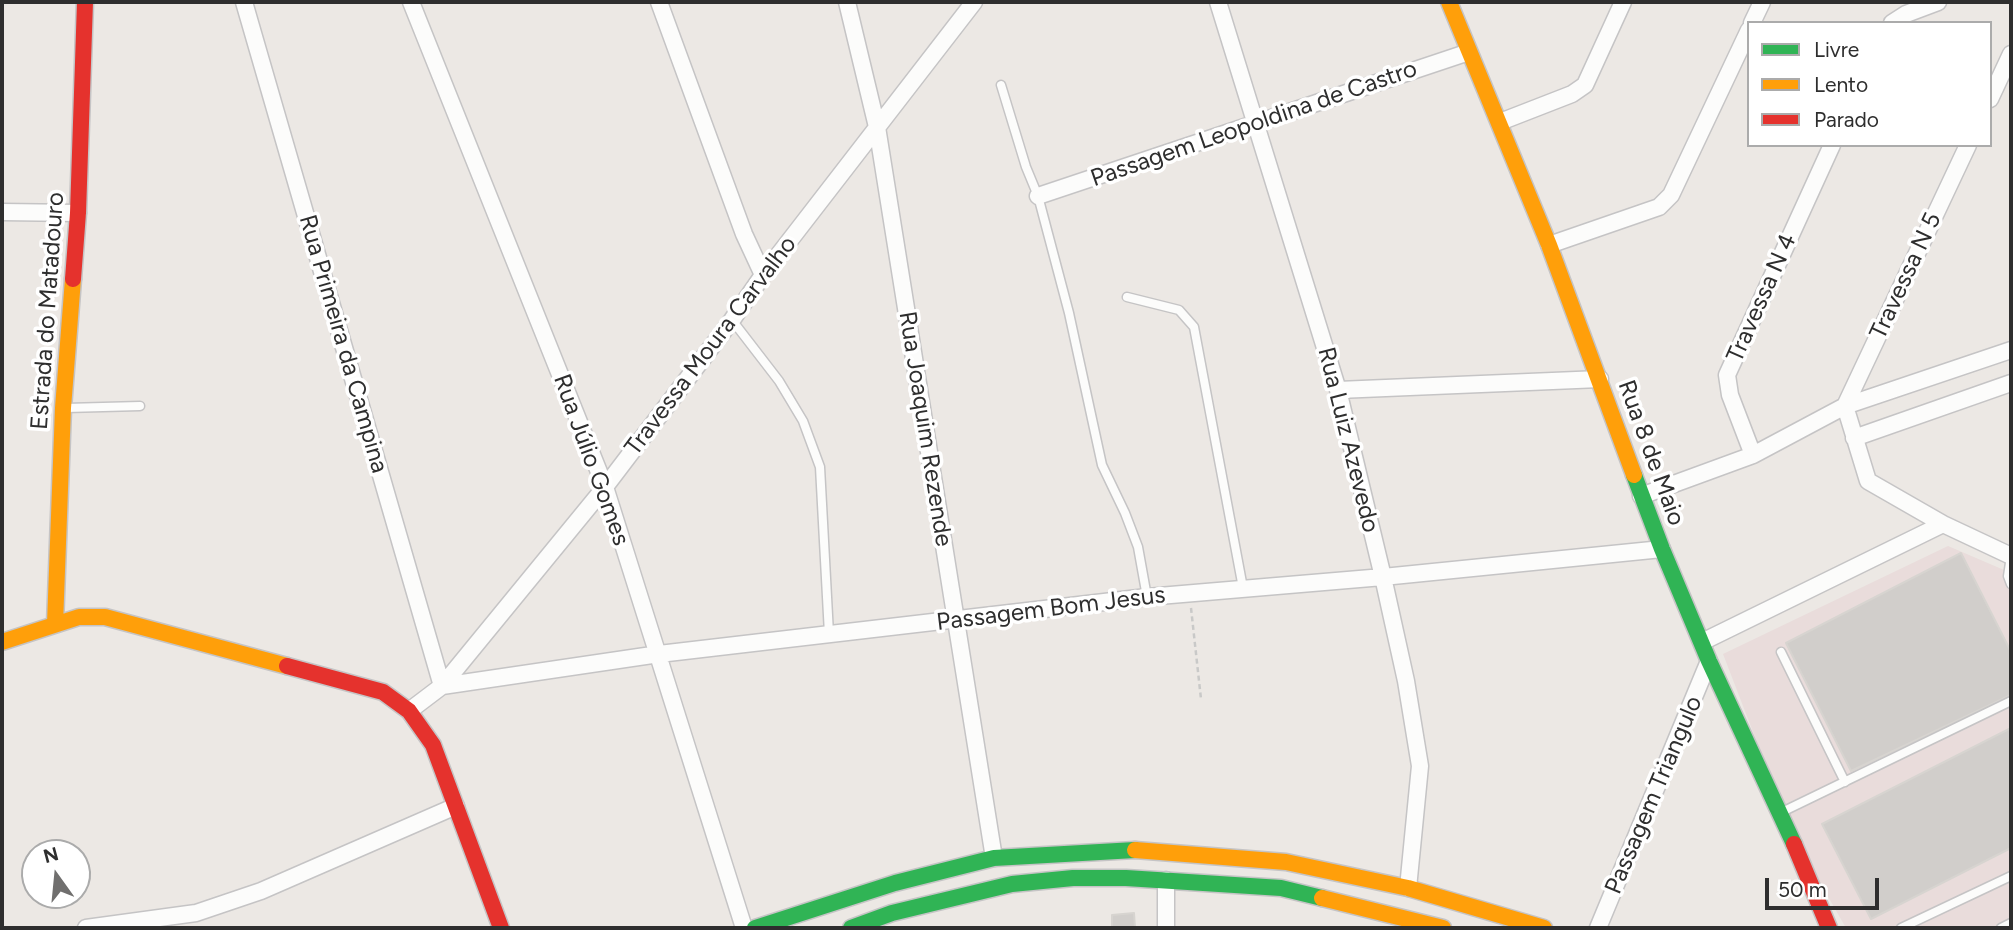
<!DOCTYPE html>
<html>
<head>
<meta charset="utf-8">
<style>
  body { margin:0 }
  #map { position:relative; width:2013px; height:930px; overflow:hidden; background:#ece8e4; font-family:Figtree,sans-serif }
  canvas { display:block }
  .frame { position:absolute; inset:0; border:4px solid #2e2e2e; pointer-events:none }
  .legend { position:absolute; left:1747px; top:21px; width:245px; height:126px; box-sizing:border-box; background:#fff; border:2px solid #ababab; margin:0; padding:9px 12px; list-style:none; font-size:21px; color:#2e2e2e }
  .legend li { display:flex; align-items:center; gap:14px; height:35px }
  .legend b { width:35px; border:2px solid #ababab }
  .north { position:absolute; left:21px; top:839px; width:70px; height:70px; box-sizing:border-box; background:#fff; border:2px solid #ababab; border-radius:50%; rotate:345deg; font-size:19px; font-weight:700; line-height:28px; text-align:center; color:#2e2e2e }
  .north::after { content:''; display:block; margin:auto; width:24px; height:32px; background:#706f6e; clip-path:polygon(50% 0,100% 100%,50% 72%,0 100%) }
  .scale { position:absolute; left:1765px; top:878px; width:114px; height:32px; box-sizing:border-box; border:4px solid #2e2e2e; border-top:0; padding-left:9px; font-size:21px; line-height:24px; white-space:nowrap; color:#2e2e2e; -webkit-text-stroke:5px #fff; paint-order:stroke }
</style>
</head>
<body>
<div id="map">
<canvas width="2013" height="930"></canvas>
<div class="frame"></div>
<ul class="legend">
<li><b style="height:9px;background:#30b455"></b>Livre</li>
<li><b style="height:9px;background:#ff9f0a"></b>Lento</li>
<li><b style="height:9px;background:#e5322d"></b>Parado</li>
</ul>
<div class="north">N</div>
<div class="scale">50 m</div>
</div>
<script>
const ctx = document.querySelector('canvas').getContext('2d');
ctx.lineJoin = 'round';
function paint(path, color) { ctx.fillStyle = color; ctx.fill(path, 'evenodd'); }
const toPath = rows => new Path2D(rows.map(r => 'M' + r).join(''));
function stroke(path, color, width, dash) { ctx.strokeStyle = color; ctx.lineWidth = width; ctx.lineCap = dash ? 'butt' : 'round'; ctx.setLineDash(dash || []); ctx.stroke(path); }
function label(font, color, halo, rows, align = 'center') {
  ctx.font = font + ' Figtree,sans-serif'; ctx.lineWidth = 7; ctx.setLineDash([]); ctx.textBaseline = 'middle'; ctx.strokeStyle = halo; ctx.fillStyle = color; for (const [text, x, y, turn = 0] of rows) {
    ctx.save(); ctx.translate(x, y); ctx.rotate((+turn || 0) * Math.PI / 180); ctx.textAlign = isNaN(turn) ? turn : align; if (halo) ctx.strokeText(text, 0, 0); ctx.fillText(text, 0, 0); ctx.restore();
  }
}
paint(toPath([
  [1948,546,2011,573,2011,928,1846,928,1818,879,1758,745,1723,654]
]), '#e9dcdb');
const building = toPath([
  [1961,553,2011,652,2011,695,1851,771,1786,643,1961,553],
  [2011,728,2011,848,1871,919,1822,824,2011,728],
  [1134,913,1135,928,1112,928,1112,915,1134,913]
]);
paint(building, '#d1cecb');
stroke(building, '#d7d4d0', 2);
const lane = toPath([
  [1001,85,1026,167,1038,196,1069,313,1102,465,1125,513,1138,547,1147,597],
  [1127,297,1179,310,1194,327,1243,588],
  [732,320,779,381,803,421,820,467,829,634],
  [66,408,140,406],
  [2011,556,2008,576,2011,584],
  [1781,652,1845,782],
  [1784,811,2011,701],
  [1901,928,2011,876],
  [2001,928,2011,923]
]);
const street = toPath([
  [244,2,442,686],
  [411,2,605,487,744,928],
  [659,2,744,234,763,275],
  [847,2,877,127,994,858],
  [1218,2,1338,390,1383,577,1406,681,1420,766,1408,888],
  [1752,23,1762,2],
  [1892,23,1906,14,1938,2],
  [1990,99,2011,54],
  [1500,122,1572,94,1585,85,1623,2],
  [1968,145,1845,406,1868,481,1943,524,2011,556],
  [1038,196,1469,52],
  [2,212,78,213],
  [1549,245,1659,207,1671,195,1749,30],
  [1338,390,1600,379],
  [1854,438,2011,383],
  [1753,455,1730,395,1727,375,1832,145],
  [1641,496,1753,455,1845,406,2011,350],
  [1702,642,1943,524],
  [442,686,659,654,1147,597,1383,577,1662,549],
  [409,711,442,686,605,487,732,320,763,275,974,2],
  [1166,880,1166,928],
  [86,928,196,913,261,891,456,806],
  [1598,928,1709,661]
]);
const fast = toPath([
  [1634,475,1662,549,1709,661,1794,844],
  [755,928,895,883,994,858,1135,850],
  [851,928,892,913,1012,884,1073,878,1126,878,1281,888,1322,898]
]);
const slow = toPath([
  [1449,2,1549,245,1634,475],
  [55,624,63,408,73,279],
  [2,642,79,617,105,617,287,666],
  [1135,850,1286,862,1408,888,1544,928],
  [1322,898,1443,928]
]);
const jam = toPath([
  [73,279,78,213,85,2],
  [287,666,383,692,409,711,433,745,501,928],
  [1794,844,1829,928]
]);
stroke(lane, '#c5c4c5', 11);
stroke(street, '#c5c4c5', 19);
stroke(fast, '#c5c4c5', 19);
stroke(slow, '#c5c4c5', 19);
stroke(jam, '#c5c4c5', 19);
stroke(toPath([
  [1191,608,1201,699]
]), '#c9c9c8', 2.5, [5, 3.5]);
stroke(lane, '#fcfcfb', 8);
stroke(street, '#fcfcfb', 16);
stroke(fast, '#30b455', 16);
stroke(slow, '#ff9f0a', 16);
stroke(jam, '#e5322d', 16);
label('24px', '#2e2e2e', '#fff', [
  ["Passagem Leopoldina de Castro",1254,124,-19],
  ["Travessa N 5",1906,276,-65],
  ["Travessa N 4",1762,298,-66],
  ["Estrada do Matadouro",48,311,-86],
  ["Rua Primeira da Campina",343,344,74],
  ["Travessa Moura Carvalho",711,346,-53],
  ["Rua Joaquim Rezende",925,429,81],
  ["Rua Luiz Azevedo",1348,440,76],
  ["Rua 8 de Maio",1651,453,70],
  ["Rua Júlio Gomes",591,460,70],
  ["Passagem Bom Jesus",1051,609,-7],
  ["Passagem Triangulo",1654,795,-67]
]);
</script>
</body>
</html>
